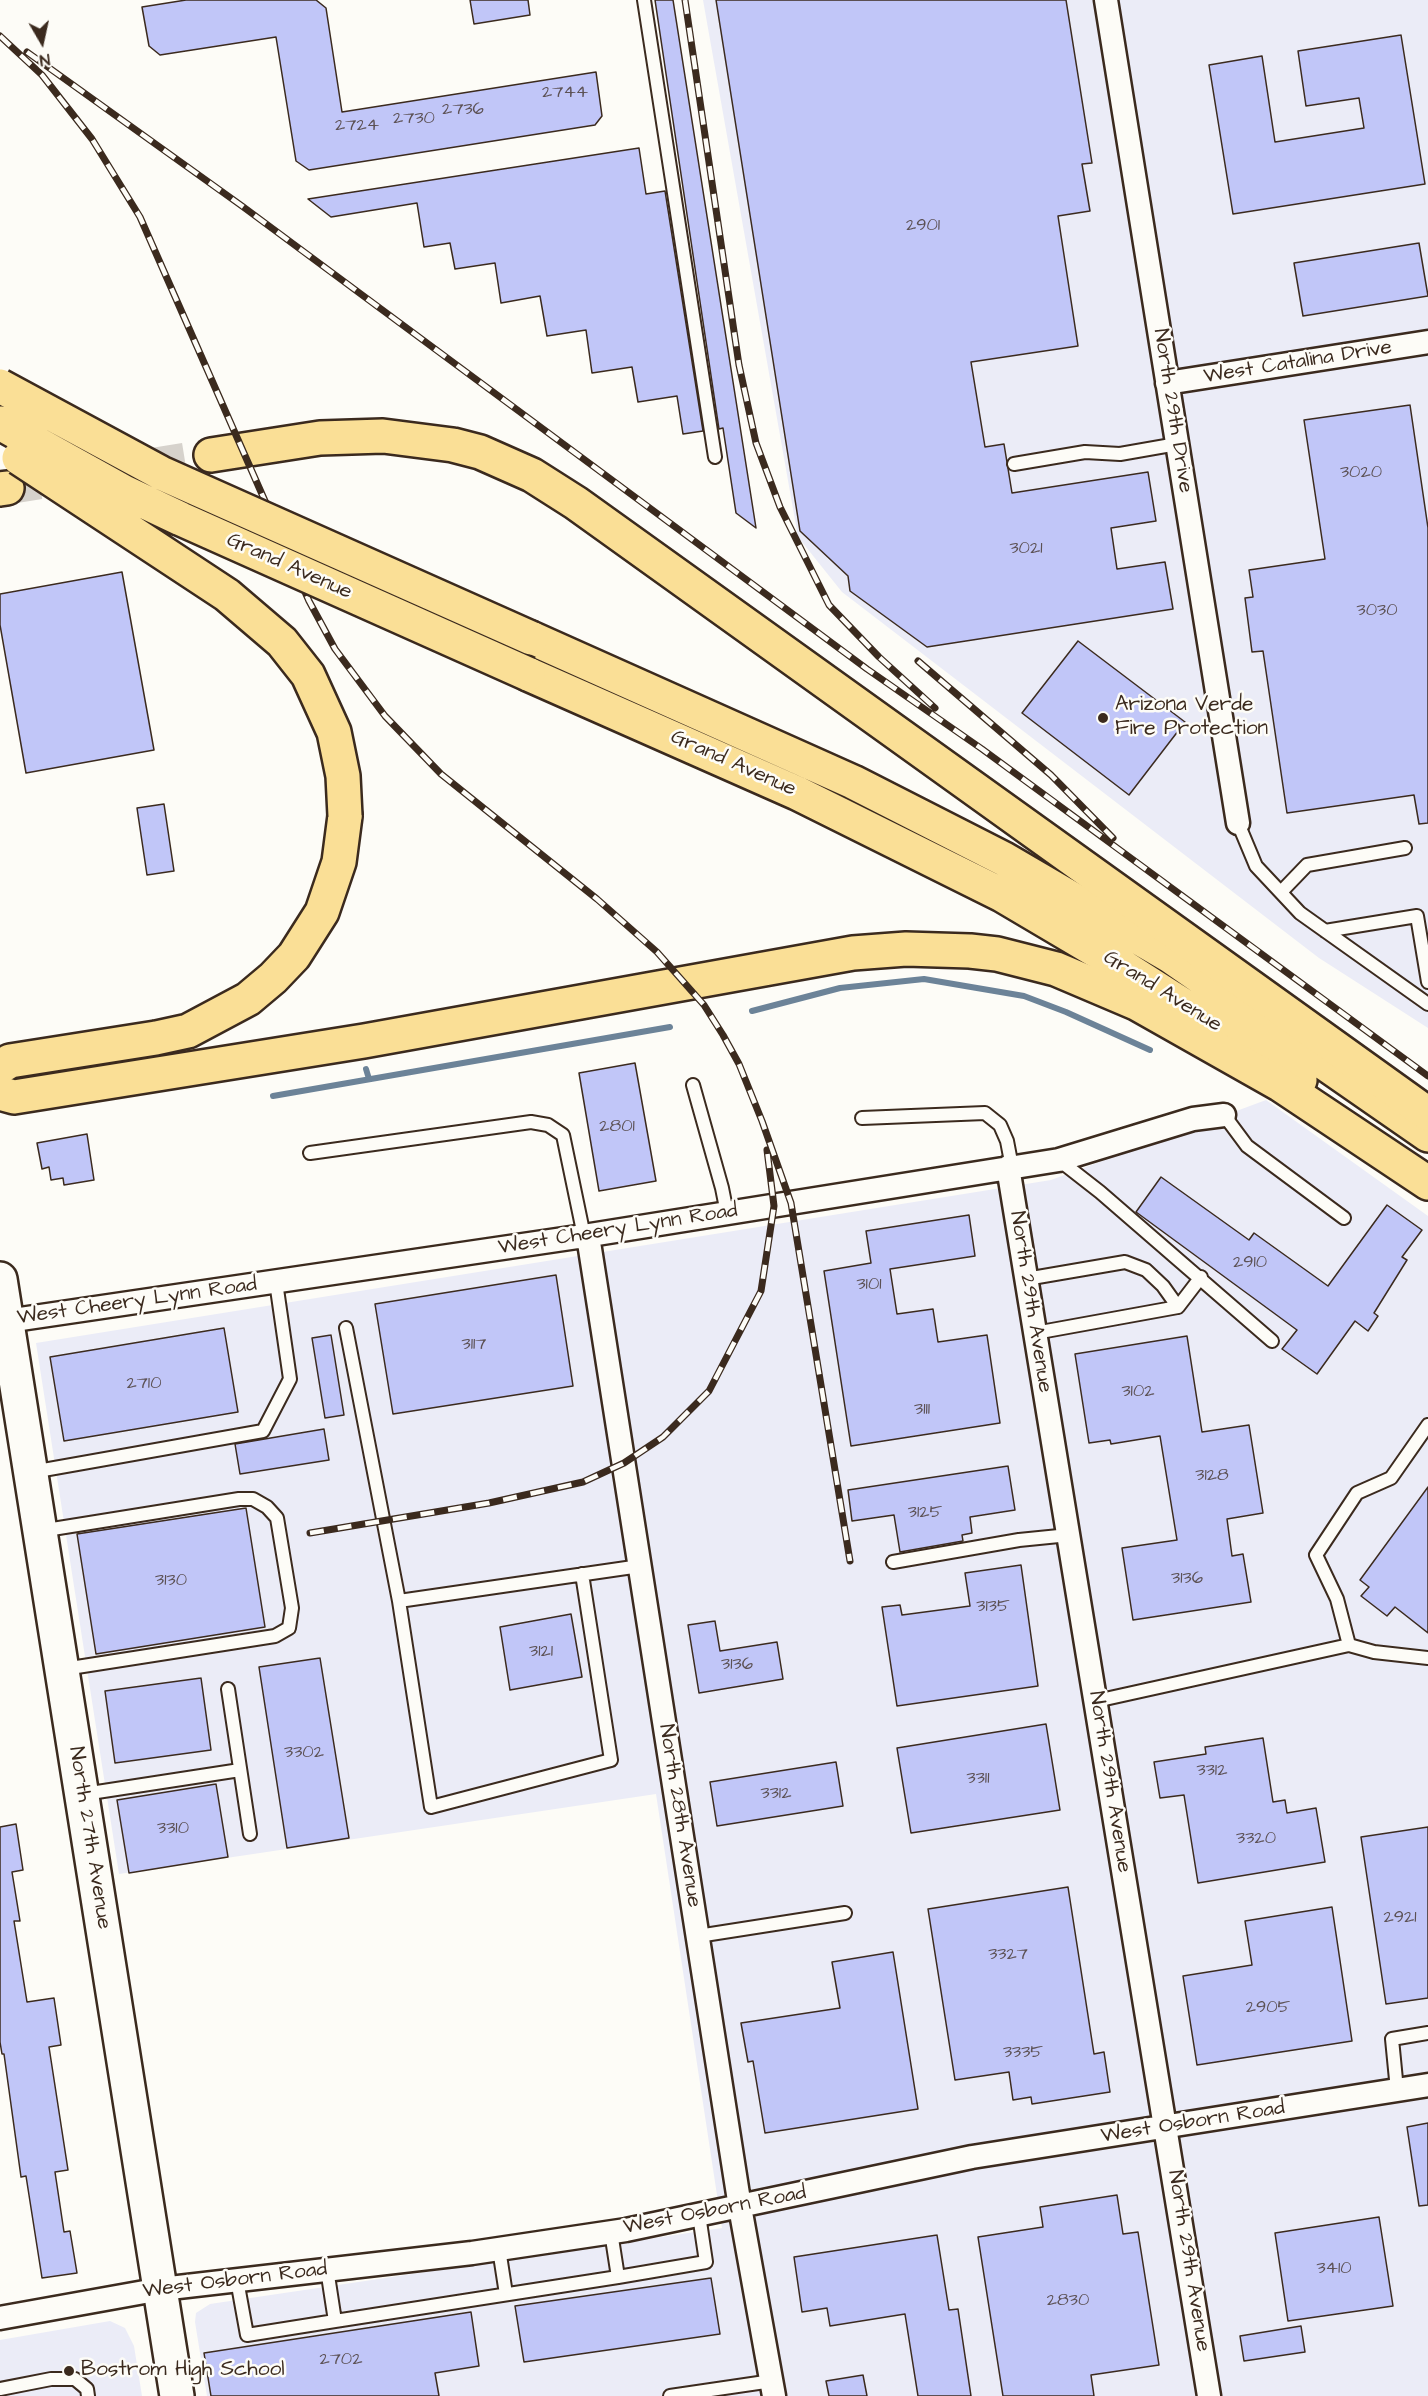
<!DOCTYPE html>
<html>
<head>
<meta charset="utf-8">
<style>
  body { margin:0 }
  #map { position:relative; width:1428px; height:2396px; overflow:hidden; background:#fdfcf7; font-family:"Architects Daughter",sans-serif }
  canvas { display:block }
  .north { position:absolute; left:12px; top:12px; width:60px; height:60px; -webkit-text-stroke:4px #fdfcf7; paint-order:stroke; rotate:171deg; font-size:16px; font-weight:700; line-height:24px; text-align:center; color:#3b2a1e }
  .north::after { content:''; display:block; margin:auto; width:21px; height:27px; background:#3b2a1e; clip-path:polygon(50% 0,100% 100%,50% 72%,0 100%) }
</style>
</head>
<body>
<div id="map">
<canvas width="1428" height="2396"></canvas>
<div class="north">N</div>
</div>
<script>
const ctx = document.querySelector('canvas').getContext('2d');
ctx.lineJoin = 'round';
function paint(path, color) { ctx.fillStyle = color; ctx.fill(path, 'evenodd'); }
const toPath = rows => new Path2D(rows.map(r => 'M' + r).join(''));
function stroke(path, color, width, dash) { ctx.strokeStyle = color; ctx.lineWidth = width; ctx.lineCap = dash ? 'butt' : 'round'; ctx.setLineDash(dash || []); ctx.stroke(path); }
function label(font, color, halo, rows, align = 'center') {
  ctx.font = font + ' "Architects Daughter",sans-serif'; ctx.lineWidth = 5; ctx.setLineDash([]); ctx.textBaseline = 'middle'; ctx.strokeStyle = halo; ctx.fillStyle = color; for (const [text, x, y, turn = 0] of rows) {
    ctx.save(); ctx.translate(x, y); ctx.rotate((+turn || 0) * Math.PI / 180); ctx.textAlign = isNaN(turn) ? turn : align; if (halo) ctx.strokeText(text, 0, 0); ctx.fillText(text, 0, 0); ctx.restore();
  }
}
paint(toPath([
  [703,0,1428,0,1428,1028,1319,958,842,592,798,537],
  [1266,1100,1428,1216,1428,2396,207,2396,195,2322,196,2313,210,2304,722,2228,656,1794,119,1874,36,1343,1051,1180],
  [110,2321,125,2328,134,2346,142,2396,0,2396,0,2340]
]), '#ebecf7');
stroke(toPath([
  [752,1011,840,988,924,979,1024,996,1066,1012,1150,1050],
  [366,1069,369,1079],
  [273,1096,670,1027]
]), '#6c8398', 6);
const building = toPath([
  [186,0,316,0,326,8,342,112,596,72,602,116,595,125,309,170,296,161,276,37,160,55,149,46,142,7,186,0],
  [470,0,528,0,530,15,474,24,470,0],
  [655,0,673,0,756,528,736,513,723,428,719,429,655,0],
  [716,0,1066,0,1092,163,1082,164,1090,211,1058,216,1078,346,971,362,985,447,1004,444,1012,493,1148,472,1156,521,1111,528,1117,569,1165,562,1173,609,927,647,850,591,848,576,800,531,716,0],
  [1401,35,1425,184,1233,214,1209,65,1262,56,1275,142,1364,128,1359,98,1306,106,1298,51,1401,35],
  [639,148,646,194,665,191,703,431,683,434,677,396,638,402,632,367,592,373,586,330,547,336,540,296,501,303,495,263,455,269,450,243,424,247,417,203,331,217,308,199,639,148],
  [1419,243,1428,296,1303,316,1294,263,1419,243],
  [1410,405,1428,528,1428,823,1419,824,1414,795,1287,813,1263,651,1252,652,1245,598,1253,597,1249,570,1325,559,1304,420,1410,405],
  [122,572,154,750,26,773,0,625,0,594,122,572],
  [1078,641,1185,722,1129,795,1022,713,1078,641],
  [164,804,174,871,147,875,137,808,164,804],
  [635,1063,656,1181,599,1191,579,1073,635,1063],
  [87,1134,94,1180,64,1185,63,1178,51,1180,49,1167,42,1169,37,1143,87,1134],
  [1161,1177,1249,1240,1254,1233,1328,1286,1387,1205,1422,1230,1402,1257,1407,1260,1374,1313,1378,1316,1368,1331,1355,1321,1317,1374,1282,1349,1297,1330,1136,1212,1161,1177],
  [969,1215,975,1256,890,1269,897,1314,933,1309,938,1342,987,1335,1000,1423,851,1446,824,1271,871,1263,866,1231,969,1215],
  [556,1275,573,1386,393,1414,375,1304,556,1275],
  [224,1328,238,1412,64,1441,50,1357,224,1328],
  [331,1335,344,1415,325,1418,312,1338,331,1335],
  [1187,1336,1202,1432,1249,1425,1263,1513,1227,1519,1232,1556,1243,1554,1251,1602,1133,1620,1122,1548,1177,1540,1160,1436,1111,1444,1110,1440,1089,1443,1075,1354,1187,1336],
  [324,1429,329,1460,240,1474,235,1444,324,1429],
  [1008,1466,1015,1510,970,1517,972,1533,962,1535,963,1541,900,1552,894,1515,852,1521,848,1490,1008,1466],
  [1428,1487,1428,1633,1395,1607,1387,1616,1361,1596,1369,1587,1360,1580,1428,1487],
  [246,1508,265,1627,96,1654,77,1534,246,1508],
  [1021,1565,1038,1686,897,1706,882,1607,900,1605,902,1615,970,1606,965,1573,1021,1565],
  [571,1614,582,1677,510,1690,500,1627,571,1614],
  [715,1621,720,1651,777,1642,783,1679,699,1693,688,1625,715,1621],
  [320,1658,349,1838,287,1848,259,1667,320,1658],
  [201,1678,211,1750,115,1763,105,1691,201,1678],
  [1046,1724,1060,1810,911,1833,897,1748,1046,1724],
  [1263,1738,1273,1802,1285,1800,1287,1813,1316,1808,1325,1862,1198,1883,1184,1795,1160,1798,1154,1762,1206,1754,1205,1747,1263,1738],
  [836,1762,843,1806,717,1826,710,1782,836,1762],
  [216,1784,228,1857,129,1873,117,1800,216,1784],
  [16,1824,23,1870,12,1872,20,1921,14,1921,27,2002,54,1998,61,2045,49,2047,68,2170,55,2172,64,2232,70,2231,77,2273,42,2278,26,2176,21,2177,4,2054,2,2054,0,2042,0,1827,16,1824],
  [1428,1827,1428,1998,1386,2004,1361,1837,1428,1827],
  [1068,1887,1094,2054,1104,2052,1110,2092,1032,2104,1031,2097,1013,2100,1009,2072,955,2080,928,1909,1068,1887],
  [1332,1907,1352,2041,1197,2065,1183,1976,1252,1965,1245,1921,1332,1907],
  [893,1952,918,2109,765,2133,753,2061,748,2062,741,2023,840,2008,832,1962,893,1952],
  [1428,2123,1428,2205,1419,2206,1407,2127,1428,2123],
  [1117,2195,1123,2234,1138,2232,1159,2365,1091,2375,1094,2396,1003,2396,978,2237,1043,2227,1040,2207,1117,2195],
  [1379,2217,1393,2306,1288,2321,1275,2233,1379,2217],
  [937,2235,949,2310,958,2309,971,2396,918,2396,905,2314,830,2326,827,2308,802,2312,794,2257,937,2235],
  [711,2278,720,2334,524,2362,515,2306,711,2278],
  [471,2312,479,2366,435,2373,439,2396,211,2396,204,2353,471,2312],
  [1301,2326,1305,2352,1244,2361,1240,2336,1301,2326],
  [863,2375,867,2396,829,2396,826,2381,863,2375]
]);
paint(building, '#c1c6f8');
stroke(building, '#3b2a1e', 1.5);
stroke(toPath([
  [7,488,211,455]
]), '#d6d2cc', 33, [33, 16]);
const service = toPath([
  [644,0,715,457],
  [1014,464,1085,452,1120,454,1177,444],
  [1238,823,1256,866,1300,913,1428,1004],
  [1281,892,1307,865,1405,848],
  [1325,931,1417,916,1428,982],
  [693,1085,722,1188,727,1213],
  [1224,1115,1247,1146,1344,1218],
  [862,1118,985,1113,1000,1125,1007,1141,1012,1167],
  [310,1153,531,1122,548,1125,563,1135,584,1236],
  [1059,1160,1100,1192,1272,1341],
  [1026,1279,1125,1262,1146,1270,1163,1286,1178,1307,1035,1333],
  [1178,1307,1201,1277],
  [346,1328,399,1601,640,1566],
  [32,1472,263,1431,290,1379,276,1282],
  [40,1531,239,1499,253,1499,267,1507,277,1518,292,1608,289,1628,275,1636,64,1669],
  [893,1562,1019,1540,1069,1535],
  [399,1601,431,1807,611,1760,582,1574],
  [1349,1645,1374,1652,1428,1658],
  [228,1689,250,1834],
  [1096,1701,1349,1645,1337,1599,1316,1555,1357,1493,1391,1478,1428,1425],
  [84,1794,240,1770],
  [698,1936,845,1913],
  [1397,2090,1392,2039,1428,2033],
  [499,2249,506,2294],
  [618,2277,706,2262,699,2215],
  [237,2280,247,2335,335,2321,327,2269],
  [335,2321,618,2277,611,2232],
  [0,2389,51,2379,75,2379,87,2389,88,2396],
  [670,2396,772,2381]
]);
const minor = toPath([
  [1106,0,1238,823],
  [1167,383,1428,342],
  [1008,1167,1209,2396],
  [588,1236,740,2207,774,2396],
  [7,1321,584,1236,1059,1160,1193,1119,1224,1115],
  [0,2318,161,2289,472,2253,626,2230,972,2157,1428,2085]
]);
const secondary = toPath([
  [0,1279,177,2396]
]);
const primary = toPath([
  [531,638,853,782,1004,859,1170,956,1428,1135],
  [528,674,797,793,1002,895,1117,963,1300,1080],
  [0,1067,10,1061,156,1038,188,1031,248,999,273,978,294,956,322,912,339,862,345,816]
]);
const trunk = toPath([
  [211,455,320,438,383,436,453,445,480,452,532,475,576,503,1428,1114],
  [0,489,7,488],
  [0,1093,14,1097,364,1041,853,953,906,949,970,951,997,954,1056,969,1136,1003,1281,1085,1428,1183]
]);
stroke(service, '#3b2a1e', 16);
stroke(minor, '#3b2a1e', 27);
stroke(secondary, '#3b2a1e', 38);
stroke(primary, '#3b2a1e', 38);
stroke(trunk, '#3b2a1e', 38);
stroke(service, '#fdfcf7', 12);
stroke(minor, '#fdfcf7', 22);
stroke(secondary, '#fdfcf7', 33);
stroke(primary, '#fadf96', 33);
stroke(trunk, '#fadf96', 33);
const rail = toPath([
  [685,0,739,365,756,443,780,507,829,605,879,657,935,708],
  [0,36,42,75,92,139,140,217,309,601,335,649,385,716,441,774,597,899,657,952,704,1005,723,1035,739,1064,762,1121,791,1203,850,1561],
  [27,52,242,206,867,669,982,749,1428,1076],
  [918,661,1051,775,1113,838],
  [310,1533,489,1503,583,1482,624,1463,663,1437,709,1391,761,1291,774,1206,767,1150]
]);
stroke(rail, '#3b2a1e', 7);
stroke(rail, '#fdfcf7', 4.5, [14]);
const primaryBridge = toPath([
  [0,386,161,473,531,638],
  [0,423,124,492,181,519,528,674],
  [19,458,227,595,282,642,308,675,334,732,343,776,345,816]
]);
stroke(primaryBridge, '#3b2a1e', 38, []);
stroke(primaryBridge, '#fadf96', 33);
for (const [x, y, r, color] of [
  [1103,718,6,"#3b2a1e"],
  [69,2371,6,"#3b2a1e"]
]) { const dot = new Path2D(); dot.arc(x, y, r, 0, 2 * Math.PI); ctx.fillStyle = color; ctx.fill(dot); stroke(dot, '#fdfcf7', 2); }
label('18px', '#5c5154', null, [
  ["2744",565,93],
  ["2736",463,110],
  ["2730",414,119],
  ["2724",357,126],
  ["2901",923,226],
  ["3020",1361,473],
  ["3021",1026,549],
  ["3030",1377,611],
  ["2801",617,1127],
  ["2910",1250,1263],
  ["3101",869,1285],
  ["3117",474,1345],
  ["2710",144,1384],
  ["3102",1138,1392],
  ["3111",922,1410],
  ["3128",1212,1476],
  ["3125",925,1513],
  ["3136",1187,1579],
  ["3130",171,1581],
  ["3135",993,1607],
  ["3121",541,1652],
  ["3136",737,1665],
  ["3302",304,1753],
  ["3312",1212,1771],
  ["3311",978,1779],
  ["3312",776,1794],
  ["3310",173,1829],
  ["3320",1256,1839],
  ["2921",1400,1918],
  ["3327",1008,1955],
  ["2905",1268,2008],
  ["3335",1023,2053],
  ["3410",1334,2269],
  ["2830",1068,2301],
  ["2702",341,2360]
]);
label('21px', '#3b2a1e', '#fdfcf7', [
  ["West Catalina Drive",1298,363,-9],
  ["North 29th Drive",1172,411,81],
  ["Grand Avenue",289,567,24],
  ["Grand Avenue",733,764,24],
  ["Grand Avenue",1162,992,32],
  ["West Cheery Lynn Road",618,1230,-9],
  ["West Cheery Lynn Road",137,1302,-8],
  ["North 29th Avenue",1030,1302,81],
  ["North 29th Avenue",1109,1782,81],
  ["North 28th Avenue",679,1816,81],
  ["North 27th Avenue",89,1838,81],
  ["West Osborn Road",1193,2123,-9],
  ["West Osborn Road",715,2211,-11],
  ["North 29th Avenue",1188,2261,81],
  ["West Osborn Road",235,2281,-7]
]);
label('21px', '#3b2a1e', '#fdfcf7', [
  ["Arizona Verde",1115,706],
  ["Fire Protection",1115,730],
  ["Bostrom High School",81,2371]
], 'left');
</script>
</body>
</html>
